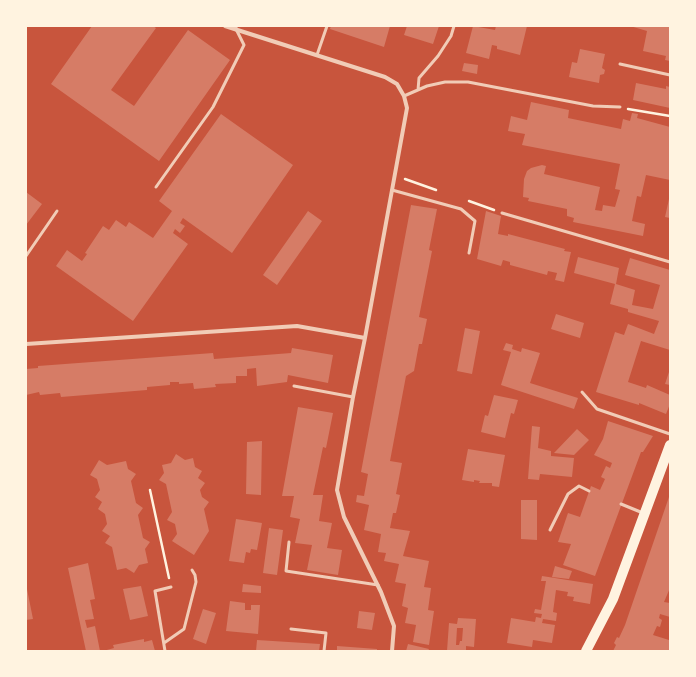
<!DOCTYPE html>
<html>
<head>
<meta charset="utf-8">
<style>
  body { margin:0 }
  #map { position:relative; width:696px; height:677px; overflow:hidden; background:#c8553d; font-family:Arial,sans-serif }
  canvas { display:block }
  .frame { position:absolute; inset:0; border:27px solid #fff3e0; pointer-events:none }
</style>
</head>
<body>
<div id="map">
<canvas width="696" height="677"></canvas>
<div class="frame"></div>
</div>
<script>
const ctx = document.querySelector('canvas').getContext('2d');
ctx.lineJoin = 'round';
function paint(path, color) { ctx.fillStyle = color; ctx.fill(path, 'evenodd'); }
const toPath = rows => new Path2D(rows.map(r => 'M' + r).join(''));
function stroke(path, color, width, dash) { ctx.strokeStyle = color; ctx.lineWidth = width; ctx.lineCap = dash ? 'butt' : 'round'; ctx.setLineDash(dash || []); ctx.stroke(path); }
paint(toPath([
  [92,26,153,26,156,28,111,90,134,106,188,30,230,60,159,161,51,84],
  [331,26,390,26,384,47,330,29],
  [407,26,439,26,433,44,404,35],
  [473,26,495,30,496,26,527,26,520,55,497,49,497,46,492,45,489,59,466,53],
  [630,26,670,26,670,61,665,60,666,56,643,51,647,31],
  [580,49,605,54,602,68,605,70,604,74,600,75,599,83,569,77,572,62,577,63],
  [464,63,478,65,477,74,462,71],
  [636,83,666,89,666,86,670,87,670,108,633,100],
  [531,102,569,110,568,118,621,129,623,119,630,121,632,113,638,114,637,118,670,127,670,180,646,175,641,197,637,196,632,221,645,224,643,236,573,222,574,218,567,216,567,209,528,201,529,198,523,197,524,179,527,171,531,168,542,165,546,166,544,174,600,187,595,210,602,211,603,205,615,207,620,190,615,189,620,164,522,145,525,134,508,131,511,116,527,120],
  [221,114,293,165,232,253,183,218,180,223,185,226,180,233,175,229,173,233,188,244,133,321,56,266,67,250,82,261,87,254,85,253,103,226,109,230,116,220,126,227,129,222,153,238,172,211,159,201],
  [26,192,42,204,26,225],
  [669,199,670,199,670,218,665,217],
  [411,205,437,209,429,250,432,251,419,317,427,319,422,344,419,344,414,371,406,376,390,461,402,463,396,494,400,495,396,513,393,513,390,528,410,531,403,556,429,561,424,587,431,588,428,610,434,611,429,645,413,642,416,625,405,623,408,608,402,606,406,584,395,582,399,564,384,561,386,553,378,552,381,534,364,530,369,505,356,502,357,495,364,496,368,474,361,472],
  [308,211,322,221,277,285,263,275],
  [486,211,501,216,498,234,508,236,508,234,565,249,564,251,571,252,564,282,555,280,557,273,548,271,547,275,510,265,510,262,503,260,501,266,477,259],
  [578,257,619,268,616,284,635,290,632,305,653,309,660,285,625,275,630,258,670,270,670,350,641,341,628,382,646,388,647,385,670,395,670,404,666,414,639,403,639,405,596,392,615,332,624,335,628,324,654,334,659,321,628,312,628,309,610,304,615,284,574,273],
  [556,314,584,323,580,338,551,329],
  [465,328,480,331,472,374,457,371],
  [506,343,513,345,512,349,521,352,522,348,540,353,530,383,578,398,574,409,501,385,511,352,503,350],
  [292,348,333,355,328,383,288,375,287,382,257,386,256,368,247,369,247,376,236,376,236,383,215,384,216,387,194,389,193,383,179,384,179,382,170,382,170,385,147,387,147,390,61,397,60,393,40,395,39,392,26,395,26,369,38,368,38,366,213,353,214,359,291,353],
  [670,369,670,385,665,384],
  [494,395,518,400,514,414,511,413,505,438,481,432,485,415,488,416],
  [298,407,333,413,326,448,323,447,313,495,323,495,319,521,332,523,327,548,342,550,338,575,307,570,312,545,295,543,300,519,290,517,294,496,282,496],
  [608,421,653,436,643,452,641,452,595,576,563,565,571,544,558,542,568,513,580,517,591,486,600,490,605,479,601,477,606,466,610,468,612,463,594,455,603,439],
  [532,426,540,427,538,448,551,451,551,456,574,458,572,477,540,474,539,480,528,479],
  [577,429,589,440,574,455,554,453],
  [262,441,261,495,246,494,247,442],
  [468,449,505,455,499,487,492,486,492,483,479,483,480,481,474,480,474,482,462,480],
  [176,454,185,460,193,458,195,467,202,471,198,478,205,483,200,490,202,497,209,502,204,509,209,531,194,555,172,541,177,534,175,524,167,520,172,512,166,484,159,480,164,473,162,465,171,463],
  [99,460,107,465,126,461,128,469,136,474,131,481,136,503,143,508,138,515,143,538,150,542,145,549,148,563,139,565,134,573,126,568,117,570,112,547,105,543,110,536,102,531,107,524,105,514,98,509,102,502,95,497,100,490,97,479,90,475],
  [670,494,670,588,664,602,670,603,670,617,660,614,659,618,662,620,660,627,657,626,653,635,669,640,670,637,670,651,613,651,616,645,614,643,617,637,619,638,625,625],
  [521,500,537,500,537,540,521,539],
  [236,519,262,523,257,550,251,549,250,553,246,552,244,563,229,561],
  [269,528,283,530,277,575,263,573],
  [88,563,95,599,90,600,94,619,85,620,87,628,95,626,100,651,86,651,68,568],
  [555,566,572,571,569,579,552,577],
  [542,576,593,584,590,604,573,601,574,597,567,596,568,592,556,590,553,612,557,613,556,621,543,619,542,623,555,625,552,643,533,640,532,647,507,643,511,618,535,622,536,617,541,618,542,614,534,613,535,609,541,610,546,581,541,581],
  [26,584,33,619,26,620],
  [243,584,261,586,261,593,242,592],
  [141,586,148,616,130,620,123,589],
  [230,601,245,603,245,610,251,610,251,605,260,605,258,634,226,631],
  [203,609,216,613,206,644,193,639],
  [359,611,375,613,372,630,357,628],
  [458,618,476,619,474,647,466,646,466,651,447,651,449,623,457,624],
  [457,628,463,628,462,641,460,641,459,645,456,645],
  [144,639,144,642,152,640,155,651,103,651,114,648,113,645],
  [257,640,320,644,319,651,256,651],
  [408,644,429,649,428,651,406,651],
  [337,646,377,649,377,651,337,651]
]), '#d67c66');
stroke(toPath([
  [628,109,670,116],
  [405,179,436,190],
  [469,201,494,210],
  [150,490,169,578]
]), '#fff3e0', 2.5);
stroke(toPath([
  [317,55,327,26],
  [620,64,670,75],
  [418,90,419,78,438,56,451,36,454,26],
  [404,96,427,86,445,82,468,82,593,106,620,107],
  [156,187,213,107,244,45,236,29,236,26],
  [392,190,461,209,475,221,469,253],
  [502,213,670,262],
  [26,256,57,211],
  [294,386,353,397],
  [582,392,597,409,670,434],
  [621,504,643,513],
  [550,530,568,494,579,486,589,491],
  [289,542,286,571,378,585],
  [291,629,326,633,324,651],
  [164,643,184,629,196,582,195,575,192,570],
  [165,651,155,591,171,587]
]), '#f1ccb7', 3);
stroke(toPath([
  [225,26,385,77,397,84,404,96,407,108,365,338,353,397,337,490,344,517,381,592,394,626,392,651],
  [26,344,297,326,365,338]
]), '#f1ccb7', 4);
stroke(toPath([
  [586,651,613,599,670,445]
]), '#fff3e0', 10);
</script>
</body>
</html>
